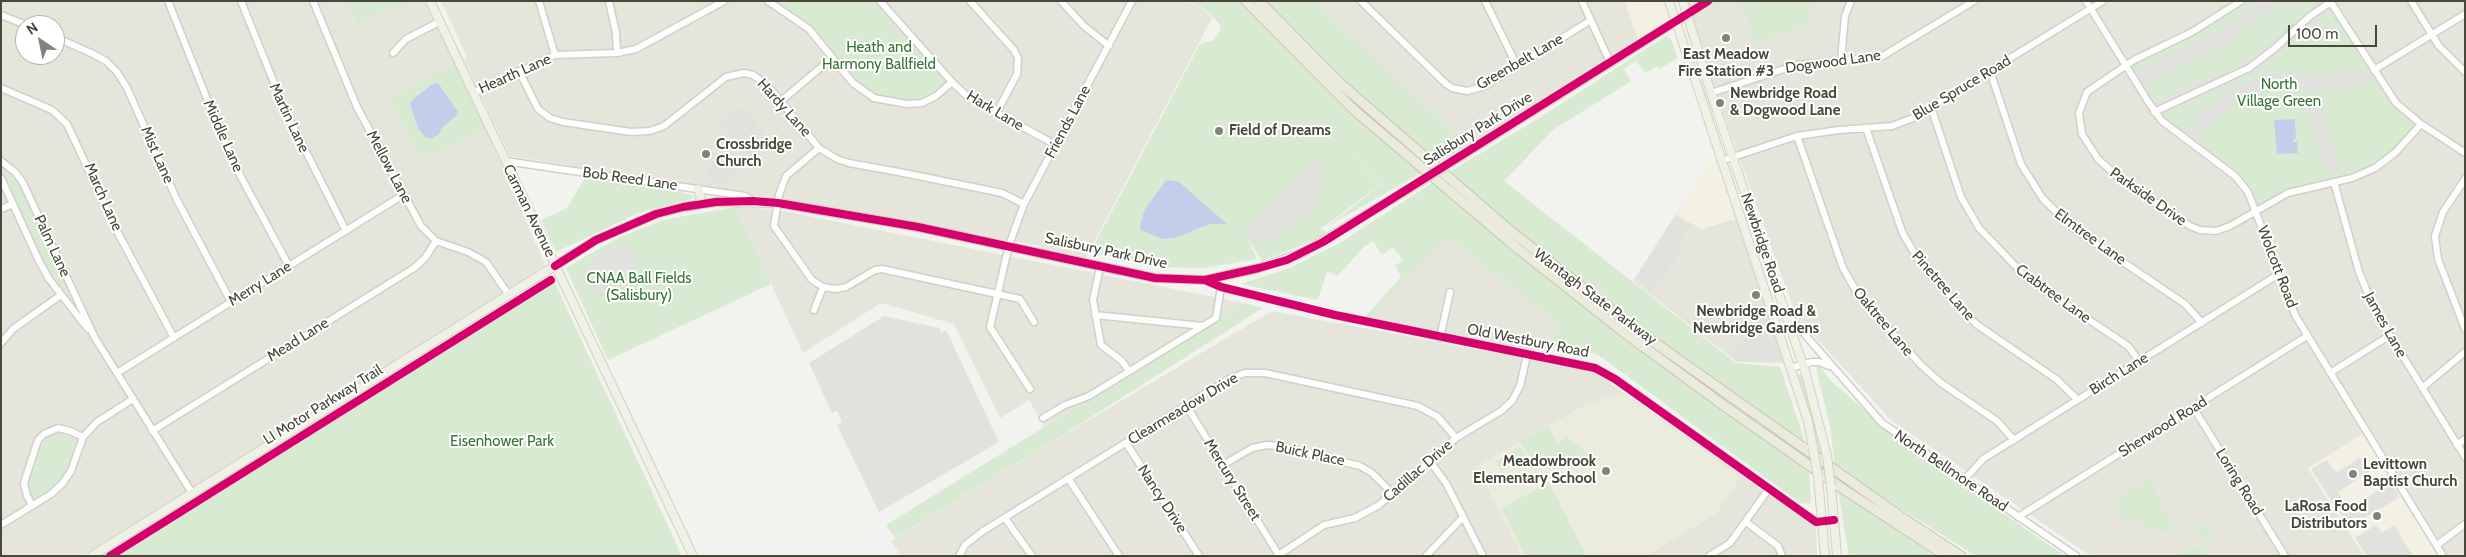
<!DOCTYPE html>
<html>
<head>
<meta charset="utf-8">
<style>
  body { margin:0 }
  #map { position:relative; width:2466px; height:557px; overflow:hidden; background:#f2f2ee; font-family:Cabin,sans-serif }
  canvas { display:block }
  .frame { position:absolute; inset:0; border:2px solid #48473a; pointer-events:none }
  .north { position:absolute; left:15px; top:15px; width:50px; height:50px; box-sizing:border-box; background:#fff; border:1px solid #b6b5b0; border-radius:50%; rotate:326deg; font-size:14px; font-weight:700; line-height:20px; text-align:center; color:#48473a }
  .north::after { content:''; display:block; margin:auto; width:18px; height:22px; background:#848379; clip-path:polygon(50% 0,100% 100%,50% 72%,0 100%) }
  .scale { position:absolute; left:2288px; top:25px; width:89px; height:22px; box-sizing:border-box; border:2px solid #48473a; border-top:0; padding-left:6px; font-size:15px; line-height:18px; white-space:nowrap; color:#48473a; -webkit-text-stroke:4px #fff; paint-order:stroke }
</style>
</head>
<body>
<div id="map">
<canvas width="2466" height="557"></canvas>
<div class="frame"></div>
<div class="north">N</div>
<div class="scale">100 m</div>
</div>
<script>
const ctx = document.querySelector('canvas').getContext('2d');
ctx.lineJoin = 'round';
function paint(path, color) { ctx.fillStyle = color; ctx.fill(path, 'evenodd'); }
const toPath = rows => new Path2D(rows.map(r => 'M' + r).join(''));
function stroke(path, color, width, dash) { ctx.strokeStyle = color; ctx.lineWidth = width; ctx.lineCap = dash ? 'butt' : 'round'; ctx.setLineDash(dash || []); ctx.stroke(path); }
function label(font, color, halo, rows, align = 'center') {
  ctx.font = font + ' Cabin,sans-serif'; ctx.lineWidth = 4; ctx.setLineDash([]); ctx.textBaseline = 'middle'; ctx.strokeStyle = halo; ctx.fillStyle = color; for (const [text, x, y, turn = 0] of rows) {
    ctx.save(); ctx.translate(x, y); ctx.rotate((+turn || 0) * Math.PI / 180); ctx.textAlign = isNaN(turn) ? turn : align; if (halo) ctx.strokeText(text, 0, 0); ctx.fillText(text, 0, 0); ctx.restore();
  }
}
paint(toPath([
  [1,1,430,1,545,265,514,288,83,556,1,556],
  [25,25,55,25,55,55,25,55],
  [441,1,1186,1,1202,8,1212,18,1084,261,1040,250,1041,246,716,189,510,156,464,59,467,57],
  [1315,1,1625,1,1638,40,1468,145],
  [1686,1,2465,1,2465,556,2439,556,2364,433,2308,469,2364,556,2091,556,1892,421,1796,316,1705,61],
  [736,207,773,209,1244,303,1044,427,1029,400,1000,418,954,324,881,303,803,353],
  [1676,214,1701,229,1739,218,1787,363,1737,362,1633,281],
  [1448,237,1556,321,1551,353,1369,319],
  [1272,311,1593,371,1816,528,1817,556,901,556,891,541,1047,445]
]), '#e5e5dc');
paint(toPath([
  [1625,1,1666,1,1670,20,1638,40],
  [1718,158,1739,218,1701,229,1676,214,1707,163],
  [2364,433,2439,556,2364,556,2308,468]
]), '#f3f1e3');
paint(toPath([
  [1623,393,1741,477,1716,514,1647,556,1522,556,1476,466,1587,404]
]), '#ebebde');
paint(toPath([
  [349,1,407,1,358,25],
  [768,1,880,1,952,82,936,96,907,104,866,93,809,29],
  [1187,1,1240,1,1296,58,1421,173,1328,226,1382,184,1342,145,1381,184,1321,229,1327,232,1317,239,1262,261,1246,235,1257,259,1203,268,1154,267,1091,251,1200,44,1214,40,1220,31,1220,24,1202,7],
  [1264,1,1315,1,1468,145,1435,165,1360,96],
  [1742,1,1809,1,1809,25,1755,43],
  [2241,1,2330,1,2388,93,2420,123,2395,152,2364,173,2306,187,2256,210,2244,186,2161,122,2126,67,2193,32],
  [1666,36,1671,39,1678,58,1659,69,1657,66,1645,73,1636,61,1624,69,1631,81,1553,130,1504,181,1736,363,1780,367,1806,445,1638,325,1446,174,1541,117],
  [458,62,489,128,421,160,389,98],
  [1,166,12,175,20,185,78,311,43,261],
  [585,178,680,192,697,197,636,214,556,252,541,220,567,208],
  [1432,183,1624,339,1809,469,1811,502,1809,504,1800,503,1597,354,1552,346,1555,321,1448,237,1369,319,1366,316,1401,277,1395,266,1403,260,1393,247,1382,255,1373,241,1365,246,1337,276,1327,271,1318,300,1241,284,1290,268,1340,243],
  [736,207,771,284,608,360,566,268,618,238,663,220],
  [552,277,682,556,104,556,233,473],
  [1244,303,1263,308,1082,423,895,538,886,525],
  [1816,367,1820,367,1832,382,1913,451,2065,556,1976,556,1848,476,1843,468,1835,465,1830,427],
  [1799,374,1801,375,1809,396,1823,457,1816,453,1797,377],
  [1548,426,1559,444,1565,436,1589,454,1579,465,1568,458,1565,462,1556,456,1540,468,1520,442],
  [59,433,76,440,67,469,52,487,32,499,29,494,28,482,42,444,52,435],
  [1520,447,1525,457,1501,471,1496,461],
  [2151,479,2159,501,2177,530,2157,532,2146,526,2140,519,2126,523,2112,500],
  [1549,483,1586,555,1585,556,1526,556,1501,508],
  [1838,490,1935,556,1849,556],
  [2192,523,2200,523,2208,529,2212,535,2211,540,2201,551,2204,556,2180,556,2184,547,2199,548,2207,541,2202,533,2189,529]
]), '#d8ead1');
paint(toPath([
  [2258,1,2282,1,2226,45,2139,86,2131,73,2161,57,2212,36,2241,18],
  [2319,1,2330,1,2334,9,2309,26,2264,67,2235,84,2156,115,2150,105,2189,86,2231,70,2252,59],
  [2371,66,2379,78,2328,92,2277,87,2264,91,2224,112,2209,125,2194,146,2182,137,2197,116,2210,105,2228,92,2263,75,2288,71,2327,76],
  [2304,94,2319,94,2341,172,2326,175],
  [742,107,772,143,719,186,706,170,736,144,720,124],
  [1315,161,1323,169,1314,211,1258,247,1245,229],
  [1674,217,1690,226,1676,247,1681,253,1651,291,1636,277],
  [624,242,641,261,601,297,579,274,611,245,615,250],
  [1770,309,1786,362,1737,361,1731,357],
  [884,316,939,328,941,333,946,330,999,442,879,512,837,425,842,422,837,411,832,413,809,363],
  [2360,458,2369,472,2338,492,2348,509,2391,482,2400,497,2349,527,2311,469,2327,460,2336,473],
  [2376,525,2382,533,2394,525,2413,556,2367,556,2355,538]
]), '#e1e1dd');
paint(toPath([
  [438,83,458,112,457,115,443,127,439,134,431,139,425,137,418,128,410,104,413,99,433,84],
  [2295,119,2296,139,2293,139,2293,142,2297,142,2298,153,2277,154,2274,120],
  [1166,180,1179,182,1227,224,1210,224,1177,237,1162,239,1141,230,1140,225,1145,209]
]), '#c3ceea');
const minor = toPath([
  [168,1,215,119,241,177,289,266],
  [241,1,285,110,346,231],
  [313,1,357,107,421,226,436,241,468,252,486,262,509,295],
  [539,1,555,55],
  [609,1,616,33,617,53],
  [768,1,809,29,853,83,874,98,907,104,922,103,936,96,952,82],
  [880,1,952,82,969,98,1056,145],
  [970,1,1014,50,1018,58,1017,74,996,114],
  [1061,1,1084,26,1109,46],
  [1361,1,1445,83,1452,88,1467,91,1485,86,1591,20],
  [1485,1,1517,66],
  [1582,1,1610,62],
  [2086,1,2149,103,2162,121,2235,176,2248,192,2295,315,2443,556],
  [2241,1,2192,32,2134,60,2087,92,2079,113,2082,134,2098,159,2118,177,2190,226,2200,230,2216,231,2230,226,2288,193,2352,178,2375,168,2396,152,2421,124],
  [2330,1,2396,103,2421,124,2465,153],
  [2411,1,2439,46,2465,72],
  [1688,14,1708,1],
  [1,15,26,25],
  [55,37,91,53,106,61,117,72,127,88,177,200,231,302],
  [393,53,406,39,439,22],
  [1841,60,1845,16,1851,1],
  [2374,70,2465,14],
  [519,71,538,109,550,118,563,122,631,132,650,131,664,126,726,77,744,73,753,75,769,87,819,148,837,159,849,163,899,172,1002,193,1024,204],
  [1990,71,2021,164,2043,199,2073,228,2185,304,2202,323],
  [1,88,52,110,67,124,118,233,174,338],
  [473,93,555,55,617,53,636,49,724,1],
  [1711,93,1796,65,1881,57,1974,1],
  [781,101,832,58],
  [1931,107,1961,197,1979,228,2027,278,2128,346,2139,361],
  [2154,112,2249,68,2274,49,2310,16,2331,2],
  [1866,128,1903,234,1921,264,1976,324,2056,379,2078,400],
  [1797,136,1843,268,1859,296,1921,365,1941,383,1997,421,2014,440],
  [819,148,786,176,779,195,774,226,812,280,823,287,836,289,846,287,875,270,882,269,1020,299,1034,322],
  [1,161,16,173,23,183,95,338,192,493],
  [505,161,745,196,753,201],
  [1721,161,1797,136,1839,130,1892,126,1913,118,2103,1],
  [1,178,39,261,49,279,88,329],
  [2465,179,2443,212,2435,236,2438,259,2465,329],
  [2334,182,2359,272,2375,311,2465,457],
  [1,209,13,204],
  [1100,267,1093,300,1101,345,1122,361,1129,371],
  [1205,280,1221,287,1335,315,1595,368,1615,379,1816,522,1834,520],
  [814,310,823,287],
  [1786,313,1882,423,2076,556],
  [1095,315,1203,326],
  [1440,338,1450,292],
  [1,343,13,329,61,295],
  [1790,368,1812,362,1819,362,1829,366],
  [117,373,403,195],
  [2330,373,2389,336],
  [2422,388,2465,352],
  [1030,389,990,327,1009,245,1024,204,1132,1],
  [1186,405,1278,554],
  [2193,407,2285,556],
  [1043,418,1065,405,1089,396,1216,318,1221,287],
  [152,431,414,268,425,258,436,241],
  [1126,443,1199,556],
  [2457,445,2465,439],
  [1429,460,1446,483,1483,556],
  [1223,465,1252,448,1267,445,1280,446,1360,466,1372,473,1392,493],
  [1068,478,1119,556],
  [1964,480,1983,459,2279,274],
  [32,505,27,496,24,483,38,440,44,434,58,428,70,431,83,437],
  [2018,517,2307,336],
  [1005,518,1032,556],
  [1746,522,1778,546,1782,556],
  [1,525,51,494,62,484,71,471,83,437,97,422,133,399],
  [2437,545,2465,524],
  [959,556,965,545,983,531,1229,379,1245,373,1265,373,1418,406,1438,417,1456,438],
  [1277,556,1324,525,1355,518,1379,505,1456,438,1501,411,1512,401,1520,386,1527,355],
  [1426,556,1463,517],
  [1709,556,1730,543,1768,490]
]);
const major = toPath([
  [430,1,693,556],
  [1669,1,1808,421,1813,448],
  [1683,1,1711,93,1806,374,1827,456],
  [1453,161,1688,14],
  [698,205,701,197,698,189],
  [1818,477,1825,556],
  [1831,486,1837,556],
  [92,556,596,240,656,214,683,207,716,202,778,203,918,227,1155,278,1205,280,1259,268,1304,252,1412,187]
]);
const highway = toPath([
  [1246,1,1354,110,1517,248,1626,334,1726,407,1840,487,1946,556],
  [1259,1,1341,84,1507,228,1634,328,1900,516,1961,556]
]);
stroke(minor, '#d0d0cb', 9);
stroke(major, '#d1d2be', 10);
stroke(highway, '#c7c6ad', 11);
stroke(minor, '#fdfdfc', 6);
stroke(major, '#f0f1e6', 8);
stroke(highway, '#eaeadd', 9);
const majorBridge = toPath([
  [1412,187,1453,161],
  [1813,448,1818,477],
  [1827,456,1831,486]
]);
stroke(majorBridge, '#d1d2be', 10, []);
stroke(majorBridge, '#f0f1e6', 8);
stroke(toPath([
  [555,266,596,240,656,214,683,207,716,202,753,201,778,203,918,227,1155,278,1205,280,1259,268,1287,260,1323,242,1708,1],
  [1205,280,1221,287,1335,315,1595,368,1615,379,1816,522,1834,520],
  [110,556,551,280]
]), '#d6006c', 8);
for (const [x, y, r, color] of [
  [1726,38,5,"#848379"],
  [1720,103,5,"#848379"],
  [1219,131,5,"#848379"],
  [706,154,5,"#848379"],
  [1756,295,5,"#848379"],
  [1606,471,5,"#848379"],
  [2353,474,5,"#848379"],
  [2377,516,5,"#848379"]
]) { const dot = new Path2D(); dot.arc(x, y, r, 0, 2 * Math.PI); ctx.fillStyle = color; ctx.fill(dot); stroke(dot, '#fff', 2); }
label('15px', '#357433', '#fff', [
  ["Heath and",879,48],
  ["Harmony Ballfield",879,65],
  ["North",2279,85],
  ["Village Green",2279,102],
  ["CNAA Ball Fields",639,279],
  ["(Salisbury)",639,296],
  ["Eisenhower Park",502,442]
]);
label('bold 15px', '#48473a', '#fff', [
  ["East Meadow",1726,55,"center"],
  ["Fire Station #3",1726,72,"center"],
  ["Newbridge Road",1730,94],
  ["& Dogwood Lane",1730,111],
  ["Field of Dreams",1229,131],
  ["Crossbridge",716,145],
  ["Church",716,162],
  ["Newbridge Road &",1756,312,"center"],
  ["Newbridge Gardens",1756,329,"center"],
  ["Meadowbrook",1596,462,"right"],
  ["Elementary School",1596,479,"right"],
  ["Levittown",2363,465],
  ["Baptist Church",2363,482],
  ["LaRosa Food",2367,507,"right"],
  ["Distributors",2367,524,"right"]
], 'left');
label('15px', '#48473a', '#fff', [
  ["Greenbelt Lane",1520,62,-30],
  ["Dogwood Lane",1833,62,-8],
  ["Hearth Lane",515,74,-24],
  ["Blue Spruce Road",1962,88,-31],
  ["Hardy Lane",784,108,48],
  ["Hark Lane",995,111,31],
  ["Martin Lane",289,118,65],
  ["Friends Lane",1068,122,-62],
  ["Salisbury Park Drive",1478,129,-32],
  ["Middle Lane",223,136,66],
  ["Mist Lane",157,155,66],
  ["Mellow Lane",389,167,62],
  ["Bob Reed Lane",630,179,8],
  ["March Lane",103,197,66],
  ["Parkside Drive",2148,197,35],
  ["Carman Avenue",529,211,64],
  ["Elmtree Lane",2090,237,36],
  ["Newbridge Road",1762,243,71],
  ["Palm Lane",52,246,65],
  ["Salisbury Park Drive",1106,251,12],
  ["Wolcott Road",2277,267,69],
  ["Merry Lane",260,284,-32],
  ["Pinetree Lane",1943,286,49],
  ["Crabtree Lane",2053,294,36],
  ["Wantagh State Parkway",1595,297,37],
  ["Oaktree Lane",1883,322,50],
  ["James Lane",2385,325,61],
  ["Mead Lane",298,340,-32],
  ["Old Westbury Road",1528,341,11],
  ["Birch Lane",2119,374,-32],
  ["LI Motor Parkway Trail",323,405,-32],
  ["Clearmeadow Drive",1183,409,-31],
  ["Sherwood Road",2163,427,-32],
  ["Buick Place",1310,454,12],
  ["Cadillac Drive",1418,471,-41],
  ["North Bellmore Road",1951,471,34],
  ["Mercury Street",1232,480,58],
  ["Loring Road",2239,482,58],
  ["Nancy Drive",1162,499,57]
]);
</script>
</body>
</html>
